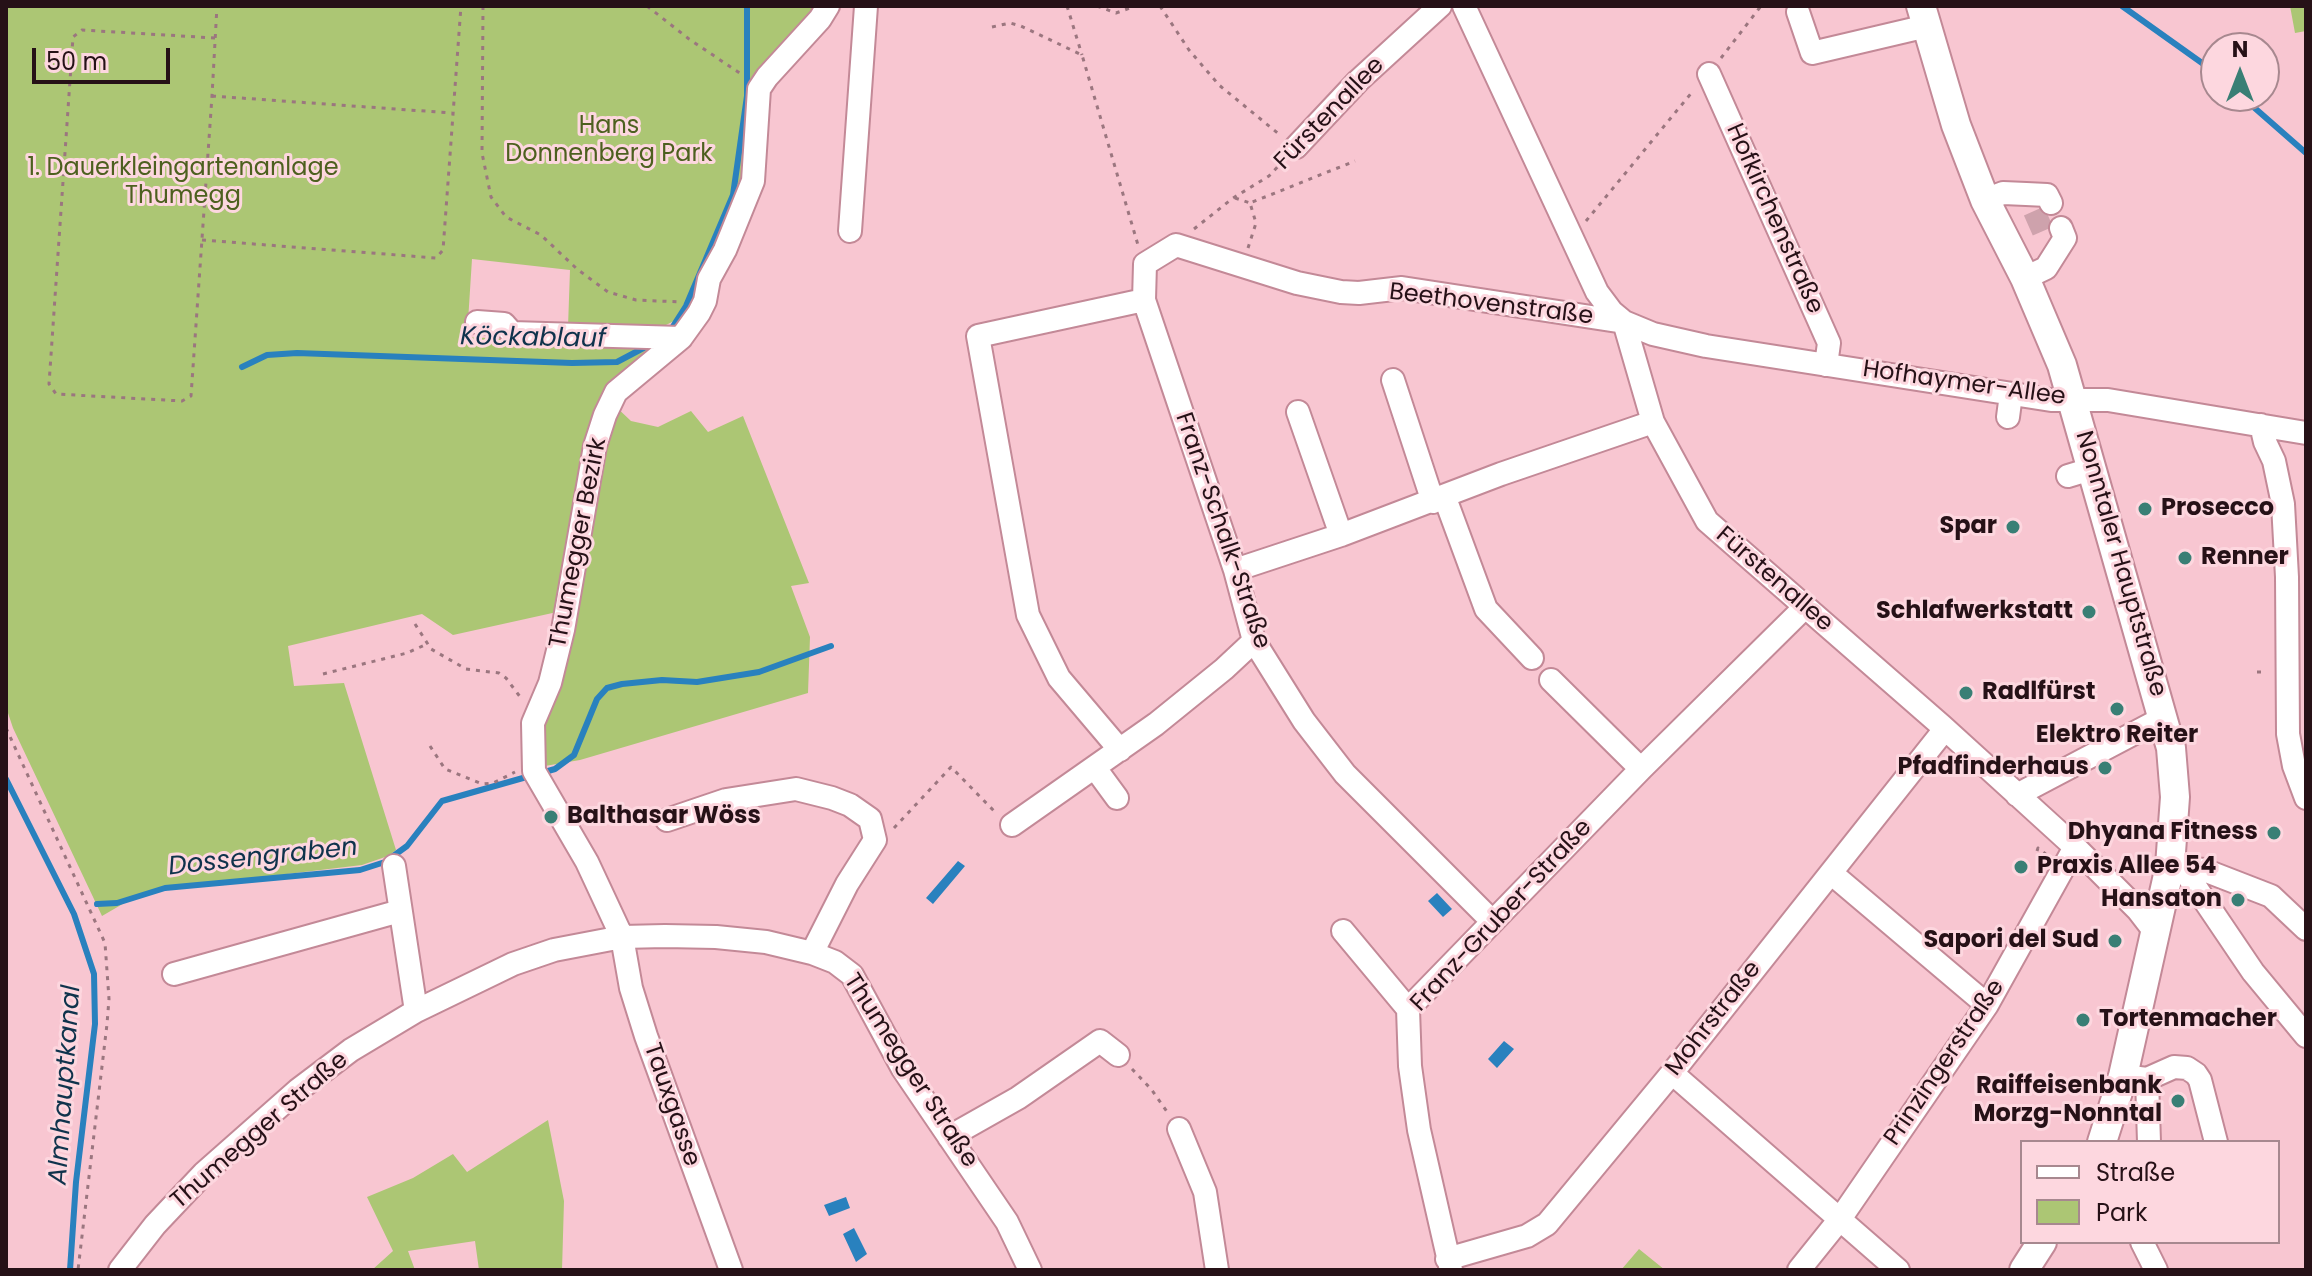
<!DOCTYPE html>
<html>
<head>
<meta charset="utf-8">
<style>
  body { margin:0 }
  #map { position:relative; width:2312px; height:1276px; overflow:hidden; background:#f8c6d1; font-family:Poppins,sans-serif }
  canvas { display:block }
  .frame { position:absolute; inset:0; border:8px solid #261117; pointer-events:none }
  .legend { position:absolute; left:2020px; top:1140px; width:260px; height:104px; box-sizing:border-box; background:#fdd7df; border:2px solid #a7888f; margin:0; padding:10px 14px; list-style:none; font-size:24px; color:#261117 }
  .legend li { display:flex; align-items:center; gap:16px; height:40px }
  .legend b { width:40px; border:2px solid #a7888f }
  .north { position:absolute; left:2200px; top:32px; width:80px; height:80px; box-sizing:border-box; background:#fdd7df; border:2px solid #a7888f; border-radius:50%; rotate:0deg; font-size:22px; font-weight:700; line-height:32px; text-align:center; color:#261117 }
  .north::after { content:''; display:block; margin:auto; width:28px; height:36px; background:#397f75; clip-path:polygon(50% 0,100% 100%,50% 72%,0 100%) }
  .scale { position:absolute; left:32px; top:48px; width:138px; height:36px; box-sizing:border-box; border:4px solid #261117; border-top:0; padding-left:10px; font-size:24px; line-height:28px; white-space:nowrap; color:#261117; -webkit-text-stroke:6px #fdd7df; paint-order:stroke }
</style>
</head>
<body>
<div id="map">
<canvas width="2312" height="1276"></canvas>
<div class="frame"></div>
<ul class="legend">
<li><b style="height:10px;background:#fff"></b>Straße</li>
<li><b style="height:22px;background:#acc674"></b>Park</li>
</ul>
<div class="north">N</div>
<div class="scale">50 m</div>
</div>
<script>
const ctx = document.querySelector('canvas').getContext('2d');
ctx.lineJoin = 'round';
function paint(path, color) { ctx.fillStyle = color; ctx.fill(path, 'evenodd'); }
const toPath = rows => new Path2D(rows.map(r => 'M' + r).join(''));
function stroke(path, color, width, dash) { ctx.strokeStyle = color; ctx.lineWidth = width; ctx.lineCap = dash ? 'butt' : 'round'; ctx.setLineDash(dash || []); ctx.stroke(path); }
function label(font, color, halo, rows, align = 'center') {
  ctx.font = font + ' Poppins,sans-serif'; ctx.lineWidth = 6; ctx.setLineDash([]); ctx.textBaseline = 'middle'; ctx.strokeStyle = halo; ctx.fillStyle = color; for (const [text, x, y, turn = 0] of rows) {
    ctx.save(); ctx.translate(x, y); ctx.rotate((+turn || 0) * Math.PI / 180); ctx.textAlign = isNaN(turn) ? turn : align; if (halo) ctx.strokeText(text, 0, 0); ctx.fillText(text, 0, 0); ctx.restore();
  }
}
paint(toPath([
  [6,6,816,6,758,74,749,115,741,191,698,309,660,328,568,327,570,270,472,259,467,337,659,346,613,404,631,421,658,427,691,411,708,432,743,416,809,583,791,586,810,637,808,693,580,760,539,767,541,718,557,612,453,635,422,614,288,646,294,686,344,683,396,850,388,856,362,865,287,874,225,885,159,888,133,898,102,916,13,728,6,707],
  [2290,6,2306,6,2306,31,2295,33],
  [548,1120,564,1201,562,1270,479,1270,475,1241,408,1251,415,1270,372,1270,393,1251,367,1197,413,1178,453,1154,467,1172],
  [1639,1249,1665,1270,1621,1270]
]), '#acc674');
paint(toPath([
  [958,861,965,866,933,904,926,898],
  [1437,893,1452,909,1443,917,1428,901],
  [1504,1041,1514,1049,1497,1068,1488,1059],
  [846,1197,850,1208,829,1216,824,1205],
  [854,1228,867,1254,856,1262,843,1234]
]), '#2981be');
stroke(toPath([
  [2122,6,2216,73],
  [2241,96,2306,153],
  [670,331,686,306,733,195,747,96,747,6],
  [242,367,267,355,297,353,572,363,617,362,651,344],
  [541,773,555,769,574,755,597,699,607,688,622,684,662,680,697,682,759,672,831,646],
  [6,779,74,914,94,974,95,1024,76,1182,70,1270],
  [97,904,117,903,165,888,360,870,385,862,407,846,442,801,530,776]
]), '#2981be', 6);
stroke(toPath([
  [2034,211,2045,236]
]), '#cea2ac', 22, [22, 11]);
const minor = toPath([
  [1464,6,1597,292,1612,312,1624,322,1653,334,1706,346,2051,400,2108,400,2306,433],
  [1798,12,1812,53,1927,26],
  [1709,74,1829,343,1826,365],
  [1296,147,1358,81,1440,6],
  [1985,200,2003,193,2026,194,2047,195,2051,203],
  [850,231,866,6],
  [2025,278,2046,268,2065,238,2061,228],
  [1144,300,1235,570,1254,641,1304,721,1345,774,1492,921],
  [477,322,504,324,512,333,681,338],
  [1624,322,1653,422,1707,521,1942,726,2075,847,2138,910,2155,932],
  [1393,380,1433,502],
  [1298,412,1341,535],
  [2008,417,2011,394],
  [2261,425,2265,442,2274,461,2283,504,2287,577,2288,734,2294,766,2306,798],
  [2068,476,2091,469],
  [1445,498,1486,609,1532,658],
  [1235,570,1341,535,1501,474,1653,422],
  [1551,680,1641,769],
  [1120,750,1059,678,1028,615,978,336,1144,300,1145,264,1176,245,1297,283,1341,292,1359,293,1402,288,1624,322],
  [1095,768,1117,798],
  [2017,795,2163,718],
  [667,820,726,800,796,789,832,798,850,805,870,819,875,840,847,884,812,953],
  [1012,825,1156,724,1224,669,1254,641],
  [394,866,416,1011],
  [2174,867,2204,870,2271,896,2306,929],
  [2184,870,2253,972,2306,1036],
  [1831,873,1987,1005],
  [1343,931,1408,1009],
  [174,974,400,911],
  [1672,1073,1898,1270],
  [2123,1076,2147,1079,2174,1067,2187,1068,2196,1074,2200,1080,2216,1142],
  [2147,1079,2149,1142],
  [1179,1129,1205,1192,1217,1270],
  [949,1137,1018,1098,1100,1041,1118,1055],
  [2142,1242,2156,1270],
  [1447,1259,1527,1236,1547,1224,1672,1073,1945,729],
  [120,1270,155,1225,204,1173,298,1090,351,1050,416,1011,513,964,554,950,622,937,665,936,716,937,766,942,812,953,835,962,852,975,903,1069,1007,1222,1030,1270],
  [731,1270,646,1036,631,988,622,937,587,862,534,771,533,723,550,683,563,630,595,446,605,415,616,392,681,338,699,313,705,301,709,279,725,250,753,181,759,89,767,77,820,19,828,6],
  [1451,1270,1419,1130,1410,1066,1408,1009,1641,769,1805,607],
  [1799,1270,1840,1219,1987,1005,2075,847]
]);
const major = toPath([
  [1921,6,1956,125,1985,200,2025,278,2062,365,2171,748,2175,797,2170,866,2123,1076,2102,1142],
  [2024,1270,2042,1242]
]);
stroke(minor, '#c38997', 26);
stroke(major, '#c38997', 32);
stroke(toPath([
  [483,6,482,153,491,197,506,217,541,235,577,269,608,292,636,300,682,302],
  [647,6,689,39,744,76],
  [1067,6,1082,55],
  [1097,6,1116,13,1136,6],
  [1160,6,1189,50,1219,85,1280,135],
  [992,27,1010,23,1021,26,1082,55,1138,245],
  [215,38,82,30,73,37,49,384,56,394,182,401,191,396,212,96,217,6],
  [1721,58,1761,6],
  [212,96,452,113],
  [1235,198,1250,203],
  [1586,221,1693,91],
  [1194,229,1233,198,1269,176,1283,161],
  [202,240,436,258,443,250,461,6],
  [1248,248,1256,223,1250,203,1355,161],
  [415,624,431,649,466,669,499,673,506,678,521,698],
  [2257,672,2267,672],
  [323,674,407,653,427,644],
  [6,728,105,943,109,999,107,1024,78,1270],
  [430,746,445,769,482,784,493,783,515,772],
  [894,828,951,767,996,813],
  [2037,851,2038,848,2048,856],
  [1132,1069,1151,1089,1168,1113]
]), '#9b767f', 3, [4, 6]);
stroke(minor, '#fff', 22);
stroke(major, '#fff', 28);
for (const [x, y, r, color] of [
  [2145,509,8,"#397f75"],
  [2013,527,8,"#397f75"],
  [2185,558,8,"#397f75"],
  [2089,612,8,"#397f75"],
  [1966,693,8,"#397f75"],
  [2117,709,8,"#397f75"],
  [2105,768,8,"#397f75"],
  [551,817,8,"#397f75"],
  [2274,833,8,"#397f75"],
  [2021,867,8,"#397f75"],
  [2238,900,8,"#397f75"],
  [2115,941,8,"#397f75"],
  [2083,1020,8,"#397f75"],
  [2178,1101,8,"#397f75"]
]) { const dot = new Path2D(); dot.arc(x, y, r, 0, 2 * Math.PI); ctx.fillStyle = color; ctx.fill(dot); stroke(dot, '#fdd7df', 3); }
label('24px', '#261117', '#fdd7df', [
  ["Fürstenallee",1330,114,-46],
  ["Hofkirchenstraße",1774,219,66],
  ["Beethovenstraße",1491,305,7],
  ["Hofhaymer-Allee",1964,384,8],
  ["Franz-Schalk-Straße",1222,531,71],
  ["Thumegger Bezirk",579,543,-79],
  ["Nonntaler Hauptstraße",2120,564,74],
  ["Fürstenallee",1774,580,41],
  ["Franz-Gruber-Straße",1502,916,-47],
  ["Mohrstraße",1714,1019,-52],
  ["Prinzingerstraße",1945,1063,-56],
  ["Thumegger Straße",910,1071,57],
  ["Tauxgasse",671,1105,71],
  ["Thumegger Straße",260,1131,-41]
]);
label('24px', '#4d601f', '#fdd7df', [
  ["Hans",609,127],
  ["Donnenberg Park",609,155],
  ["1. Dauerkleingartenanlage",183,169],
  ["Thumegg",183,197]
]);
label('bold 24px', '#261117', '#fdd7df', [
  ["Prosecco",2161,509,"left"],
  ["Spar",1997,527],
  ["Renner",2201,558,"left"],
  ["Schlafwerkstatt",2073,612],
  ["Radlfürst",1982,693,"left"],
  ["Elektro Reiter",2117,736,"center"],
  ["Pfadfinderhaus",2089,768],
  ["Balthasar Wöss",567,817,"left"],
  ["Dhyana Fitness",2258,833],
  ["Praxis Allee 54",2037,867,"left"],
  ["Hansaton",2222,900],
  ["Sapori del Sud",2099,941],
  ["Tortenmacher",2099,1020,"left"],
  ["Raiffeisenbank",2162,1087],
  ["Morzg-Nonntal",2162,1115]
], 'right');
label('italic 26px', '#0f334c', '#fdd7df', [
  ["Köckablauf",533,339,1],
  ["Dossengraben",263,858,-6],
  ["Almhauptkanal",66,1085,-86]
]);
</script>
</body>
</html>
